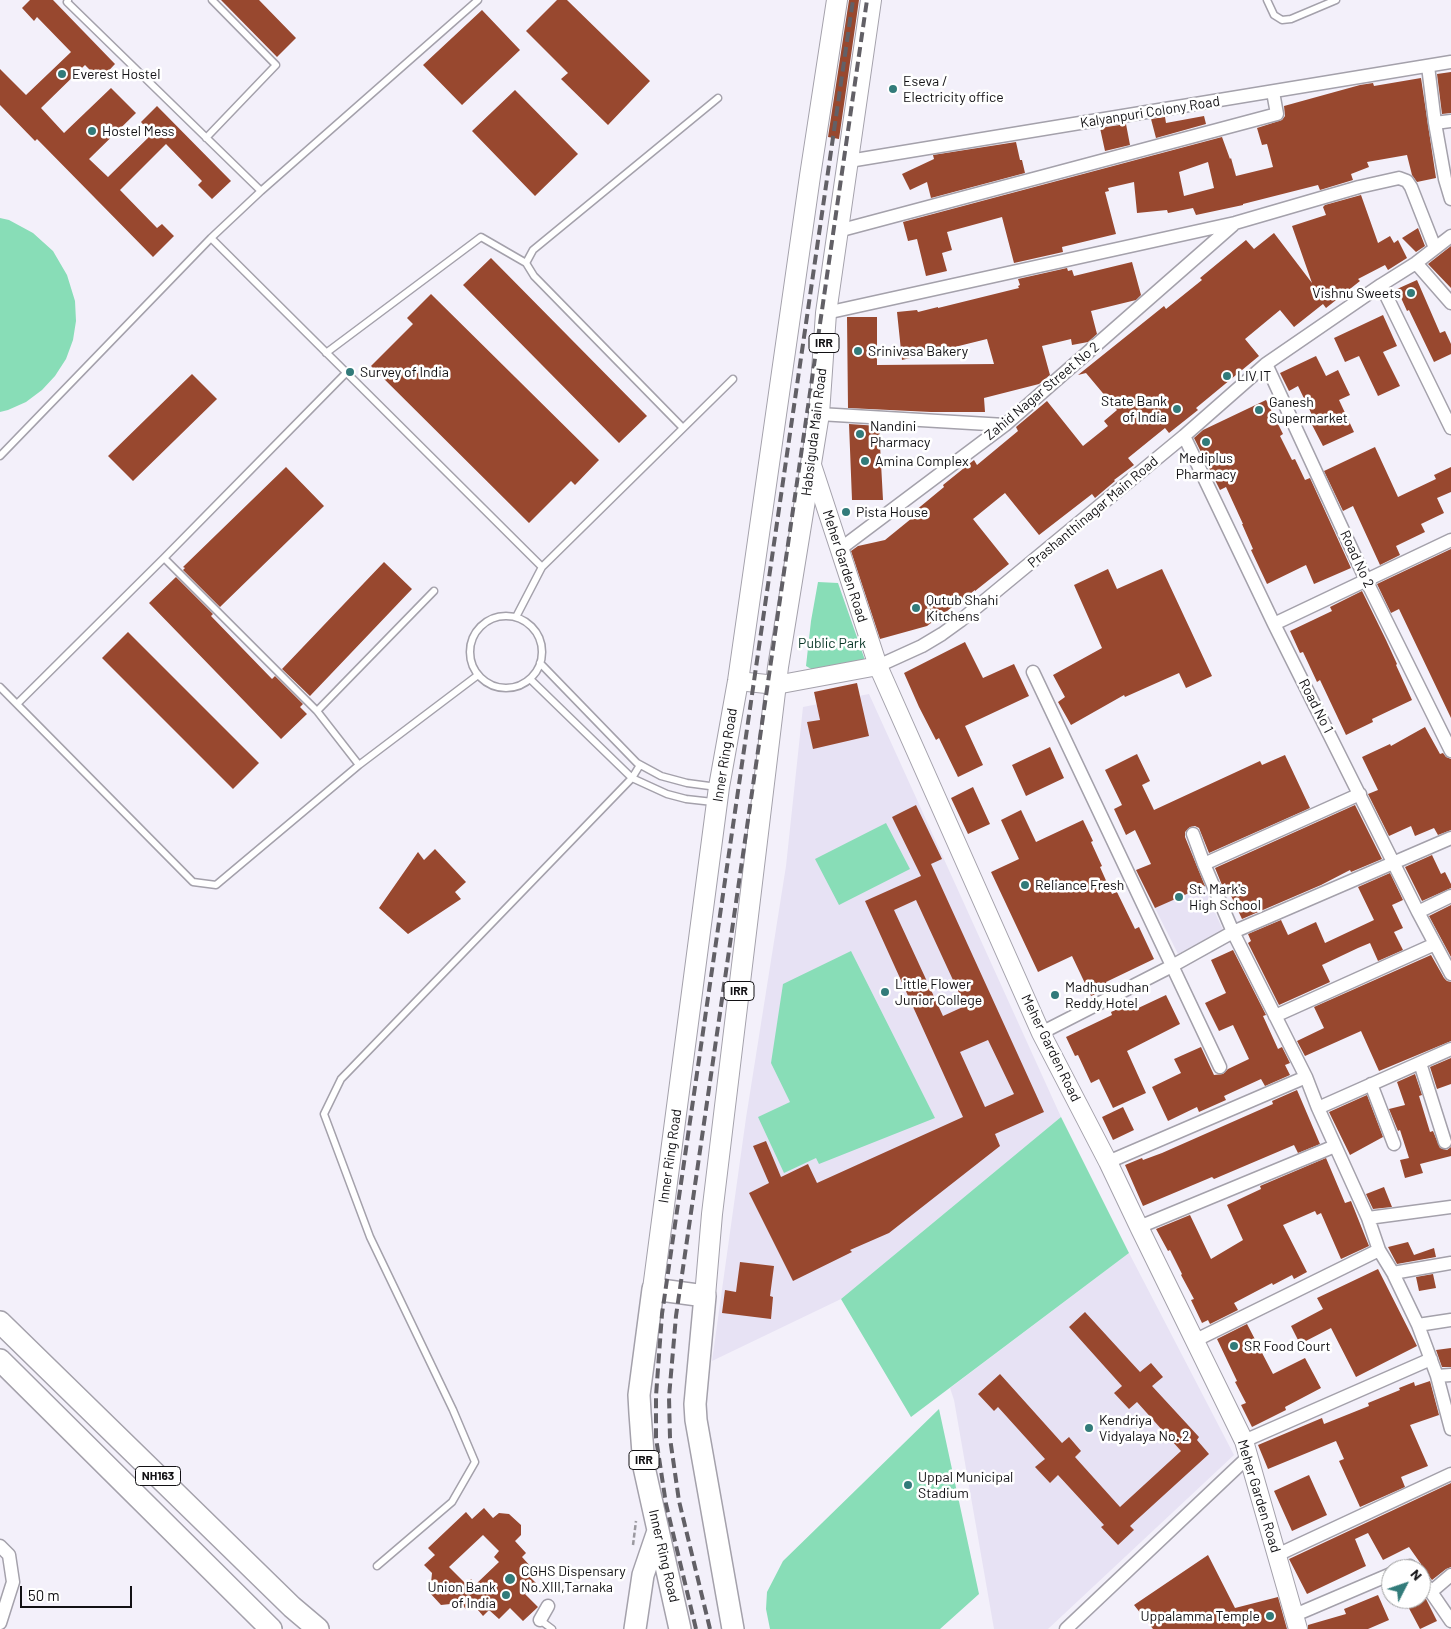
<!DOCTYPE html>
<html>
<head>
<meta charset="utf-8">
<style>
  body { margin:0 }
  #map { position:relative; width:1451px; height:1629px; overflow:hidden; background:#f3f0fa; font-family:Barlow,sans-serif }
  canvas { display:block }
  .north { position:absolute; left:1381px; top:1559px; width:50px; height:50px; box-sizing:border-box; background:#fff; border:1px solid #a0a0a1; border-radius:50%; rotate:49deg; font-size:14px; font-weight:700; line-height:20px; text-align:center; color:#121114 }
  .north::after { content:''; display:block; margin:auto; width:18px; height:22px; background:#327b7a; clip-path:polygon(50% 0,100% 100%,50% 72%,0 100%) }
  .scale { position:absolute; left:20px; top:1586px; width:112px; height:22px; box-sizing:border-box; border:2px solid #121114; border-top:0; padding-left:6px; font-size:15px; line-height:18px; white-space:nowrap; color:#121114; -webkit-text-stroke:4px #fff; paint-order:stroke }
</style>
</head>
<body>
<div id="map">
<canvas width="1451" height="1629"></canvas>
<div class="north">N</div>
<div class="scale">50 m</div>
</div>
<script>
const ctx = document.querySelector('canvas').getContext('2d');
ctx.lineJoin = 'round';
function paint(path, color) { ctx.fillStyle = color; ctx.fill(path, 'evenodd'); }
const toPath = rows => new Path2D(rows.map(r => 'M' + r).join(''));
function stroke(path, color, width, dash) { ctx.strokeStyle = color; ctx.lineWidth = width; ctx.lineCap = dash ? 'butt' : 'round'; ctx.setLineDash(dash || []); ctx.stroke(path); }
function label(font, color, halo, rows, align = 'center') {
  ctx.font = font + ' Barlow,sans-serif'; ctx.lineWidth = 5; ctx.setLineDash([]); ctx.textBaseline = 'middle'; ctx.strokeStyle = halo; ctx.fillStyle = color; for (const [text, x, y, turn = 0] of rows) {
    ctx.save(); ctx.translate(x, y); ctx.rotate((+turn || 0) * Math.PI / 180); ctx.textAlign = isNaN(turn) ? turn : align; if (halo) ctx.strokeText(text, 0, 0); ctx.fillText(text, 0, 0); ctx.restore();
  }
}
paint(toPath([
  [869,694,1061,1117,841,1299,712,1361,746,1118,786,866,803,707],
  [1186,849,1223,930,1178,954,1136,870],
  [1129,1253,1234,1455,1048,1629,994,1629,954,1400,950,1388]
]), '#e7e2f4');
paint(toPath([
  [0,218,9,220,33,233,53,251,67,275,75,301,76,321,73,340,66,359,55,376,42,390,26,402,8,410,0,412],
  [818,582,838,583,866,663,813,670,806,666,811,621],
  [886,823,910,869,839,905,815,859],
  [851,951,935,1118,819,1164,816,1158,784,1173,758,1117,790,1102,771,1063,783,984],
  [1061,1117,1129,1253,911,1417,841,1299],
  [939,1409,979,1594,940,1629,770,1629,766,1609,767,1592,783,1561]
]), '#88ddb7');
paint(toPath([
  [30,0,53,0,115,64,100,80,85,65,41,108,64,133,111,88,136,113,89,159,108,177,152,134,141,122,157,106,231,181,212,199,198,185,202,181,166,144,120,190,157,228,162,224,174,236,153,257,37,139,35,141,0,105,0,69,26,95,71,52,37,17,34,21,22,8],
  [221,0,259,0,296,38,277,57],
  [557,0,567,0,650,81,608,125,561,79,568,73,526,31],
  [849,0,859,0,839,139,828,137],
  [482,10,520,50,462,105,423,65],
  [1451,72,1451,113,1442,114,1437,74],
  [1421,78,1436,178,1417,182,1412,175,1407,155,1367,162,1369,167,1351,174,1353,180,1320,190,1318,185,1243,204,1243,205,1196,215,1193,208,1168,213,1167,210,1137,213,1134,182,1108,188,1109,191,1105,192,1116,234,1062,247,1063,252,1014,263,1002,217,947,232,952,250,942,253,947,271,926,276,917,239,908,241,903,222,1222,137,1230,159,1231,158,1236,176,1273,167,1267,144,1262,145,1257,128,1282,120,1285,116,1284,106,1360,85,1373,83,1374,86],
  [1208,162,1214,188,1184,196,1179,172],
  [515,90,578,154,535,196,472,131],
  [1204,116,1206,124,1156,138,1151,119,1165,117,1166,123],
  [1126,124,1130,145,1105,151,1100,128],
  [1016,142,1020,160,1022,160,1025,173,931,198,927,182,910,190,902,174,934,159,933,155],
  [1361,195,1378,243,1390,236,1394,243,1398,240,1407,258,1388,270,1385,265,1358,279,1360,281,1326,308,1323,304,1294,327,1280,310,1245,339,1259,356,1196,408,1198,410,1169,433,1165,428,1128,458,1134,465,1114,480,1115,481,1095,498,1092,494,1039,535,1005,493,973,519,1009,564,975,591,975,590,927,626,880,639,851,551,858,546,885,540,917,514,915,511,944,487,943,485,974,460,977,465,1018,431,1016,427,1047,401,1083,446,1108,426,1104,421,1117,410,1086,373,1078,375,1164,306,1166,309,1202,280,1200,278,1246,240,1254,249,1274,233,1312,283,1292,226,1326,215,1323,207,1325,205],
  [1418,228,1425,246,1416,252,1402,238],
  [1451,246,1451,288,1428,264],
  [491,258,647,416,619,443,463,285],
  [1132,262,1141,295,1136,300,1091,311,1097,334,1088,342,1072,345,1071,339,1042,346,1050,375,1039,384,984,398,985,412,931,412,848,408,847,317,877,317,877,365,994,364,987,339,902,360,897,312,917,310,918,312,938,307,938,308,1019,288,1018,286,1020,285,1018,279,1067,268,1068,271,1072,270,1074,276],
  [1417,280,1440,333,1445,331,1451,344,1451,354,1434,362,1409,310,1407,311,1397,289],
  [431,294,599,460,575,485,571,481,529,523,371,366,413,324,407,318],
  [1383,315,1397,346,1383,352,1400,386,1378,396,1359,356,1345,362,1334,338],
  [1316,356,1326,376,1338,370,1350,395,1339,400,1354,432,1323,446,1310,421,1314,419,1298,386,1289,391,1280,373],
  [192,374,217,399,133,481,108,456],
  [1266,400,1283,434,1280,436,1292,460,1295,459,1305,480,1310,478,1351,568,1314,584,1306,565,1267,584,1251,550,1253,549,1242,524,1243,524,1226,487,1220,490,1194,438,1203,430],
  [849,424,879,426,883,500,852,500],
  [1375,447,1398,497,1436,479,1434,475,1451,467,1451,492,1437,498,1444,513,1421,524,1425,532,1396,546,1400,555,1380,565,1353,506,1343,511,1324,471],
  [286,467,324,506,220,607,183,570,185,568,183,567],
  [1451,549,1451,718,1399,609,1391,613,1377,584],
  [384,562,412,589,310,696,282,669],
  [1108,569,1117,589,1162,569,1212,676,1186,688,1179,673,1125,697,1124,695,1071,725,1058,702,1065,697,1053,675,1102,648,1074,585],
  [176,577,213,614,211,616,272,679,275,676,303,704,300,707,307,714,281,739,149,603],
  [1362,591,1386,640,1397,664,1396,665,1412,700,1372,719,1373,722,1346,735,1320,680,1317,682,1303,652,1300,653,1290,631,1332,611,1330,607],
  [128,632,259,763,233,789,102,658],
  [965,642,983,678,1014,664,1029,696,965,726,983,765,958,777,939,738,936,740,919,707,904,673],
  [857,683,869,736,813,749,807,722,820,720,814,692],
  [1425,727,1440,754,1443,753,1446,757,1451,759,1451,830,1438,835,1434,828,1415,836,1411,826,1389,836,1368,794,1378,790,1362,757,1390,744,1391,746],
  [1050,747,1064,778,1026,796,1012,765],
  [1137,754,1150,781,1142,785,1154,810,1260,761,1262,765,1285,755,1310,808,1209,853,1199,828,1195,826,1190,827,1185,832,1185,837,1205,886,1155,908,1136,870,1151,864,1135,830,1126,835,1114,809,1122,805,1105,770],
  [973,787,990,824,968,834,951,798],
  [916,805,942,859,931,864,1044,1112,995,1134,1000,1146,889,1233,850,1250,852,1252,793,1281,749,1193,769,1183,753,1146,766,1141,781,1177,808,1164,817,1183,963,1117,865,901,921,876,892,817],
  [916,900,965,1006,943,1016,894,910],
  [988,1040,1014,1094,985,1107,960,1052],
  [1355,805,1382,859,1351,872,1350,870,1321,885,1242,919,1225,883,1222,885,1215,868],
  [1021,810,1036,842,1083,820,1093,841,1091,842,1102,866,1100,867,1112,894,1117,892,1135,929,1139,927,1154,959,1106,982,1109,988,1091,996,1072,956,1038,972,991,872,1019,859,1001,820],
  [435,849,466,882,455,892,461,899,408,934,379,908,418,852,424,860],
  [1432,855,1441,874,1445,872,1451,884,1451,888,1422,901,1405,867],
  [1390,873,1403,900,1392,905,1403,928,1394,932,1403,950,1378,961,1370,943,1358,948,1322,965,1330,982,1279,1005,1248,943,1251,941,1248,934,1281,920,1288,935,1316,922,1325,943,1374,920,1358,887],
  [1451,905,1451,957,1429,916],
  [1233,950,1266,1015,1263,1016,1278,1049,1282,1047,1290,1063,1285,1065,1290,1075,1265,1086,1261,1079,1224,1096,1226,1100,1199,1112,1197,1107,1168,1121,1152,1087,1181,1073,1174,1059,1201,1047,1214,1075,1223,1074,1228,1069,1249,1059,1233,1025,1219,1031,1205,1003,1226,993,1211,960],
  [1431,955,1444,978,1447,981,1451,982,1451,1041,1379,1071,1361,1031,1305,1056,1297,1041,1324,1028,1314,1007],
  [1166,995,1180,1024,1127,1051,1146,1093,1113,1108,1099,1079,1091,1083,1078,1055,1075,1056,1066,1037,1112,1015,1111,1012,1131,1003,1134,1010],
  [1451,1058,1451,1084,1437,1089,1430,1067],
  [1415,1074,1422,1095,1419,1096,1430,1132,1433,1131,1440,1148,1447,1150,1451,1147,1451,1156,1420,1164,1423,1173,1405,1178,1400,1160,1409,1158,1400,1130,1398,1131,1389,1109,1405,1105,1397,1082],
  [1297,1090,1320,1144,1298,1153,1294,1145,1214,1179,1212,1177,1143,1206,1125,1165,1142,1158,1143,1160,1162,1153,1273,1104,1272,1101],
  [1367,1095,1383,1137,1350,1155,1329,1112],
  [1123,1107,1134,1130,1113,1140,1102,1117],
  [1326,1158,1345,1203,1351,1201,1369,1246,1341,1259,1321,1213,1317,1215,1315,1211,1283,1225,1307,1272,1294,1279,1292,1275,1273,1285,1272,1283,1234,1303,1238,1310,1210,1324,1208,1320,1202,1323,1191,1300,1194,1299,1181,1275,1182,1274,1170,1250,1168,1251,1156,1229,1190,1215,1211,1259,1243,1240,1227,1205,1261,1189,1260,1186],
  [1384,1187,1392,1207,1373,1209,1366,1194],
  [1408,1242,1414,1255,1434,1248,1436,1257,1397,1264,1388,1247],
  [740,1262,774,1266,770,1296,773,1297,771,1319,722,1313,725,1290,736,1292],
  [1378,1269,1417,1346,1356,1377,1331,1328,1300,1344,1291,1326,1323,1309,1317,1298],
  [1433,1274,1436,1288,1419,1291,1416,1277],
  [1085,1312,1140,1372,1151,1363,1163,1377,1152,1386,1199,1437,1197,1440,1209,1454,1130,1526,1134,1530,1118,1545,1101,1527,1104,1525,1058,1475,1050,1483,1035,1467,1045,1459,998,1407,994,1411,978,1394,1000,1374,1062,1443,1069,1437,1081,1451,1075,1457,1120,1507,1181,1451,1137,1402,1129,1409,1114,1393,1122,1386,1069,1327],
  [1247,1324,1273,1374,1305,1358,1321,1388,1285,1407,1286,1410,1252,1427,1241,1405,1246,1403,1235,1382,1237,1381,1217,1339],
  [1451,1348,1451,1367,1442,1367,1436,1350],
  [1430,1381,1439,1415,1410,1425,1428,1466,1401,1477,1405,1487,1360,1507,1339,1461,1344,1459,1336,1441,1268,1469,1258,1445,1322,1418,1324,1424,1369,1406,1368,1403,1400,1390,1399,1388,1414,1382,1415,1386],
  [1309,1475,1327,1515,1292,1531,1274,1491],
  [1451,1483,1451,1567,1446,1569,1432,1580,1427,1574,1421,1571,1421,1564,1409,1547,1383,1560,1368,1533,1355,1539,1366,1566,1307,1594,1289,1559],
  [484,1508,493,1518,499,1513,509,1514,521,1525,521,1535,515,1541,526,1553,522,1557,532,1568,527,1574,536,1583,525,1594,538,1607,523,1621,510,1608,499,1619,489,1610,483,1616,473,1604,467,1610,460,1603,441,1605,430,1593,432,1573,424,1565,435,1555,428,1548,466,1512,472,1519],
  [483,1535,499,1551,494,1557,499,1562,476,1584,471,1579,466,1584,449,1567],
  [1208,1555,1235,1608,1278,1597,1287,1629,1153,1629,1134,1605],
  [1378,1595,1389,1620,1368,1629,1308,1629,1308,1625,1346,1614,1344,1609],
  [1404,1599,1426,1599,1437,1621,1420,1629]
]), '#98482f');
const service = toPath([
  [68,0,67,2,261,191],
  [1267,0,1274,15,1282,20,1291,19,1336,0],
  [206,138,276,65,212,0],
  [211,238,542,567],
  [326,353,481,237,526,263],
  [683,428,534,276,526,263,533,250,718,98],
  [0,456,211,238,261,191,478,0],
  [164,558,317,711,359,765],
  '470 652a36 36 0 1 1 72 0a36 36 0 1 1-72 0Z',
  [516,617,542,567,733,379],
  [540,663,637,763,661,776,687,783,717,787],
  [530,679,632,778,667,794,686,799,713,802],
  [0,687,193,882,216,885,359,765,478,675],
  [17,704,164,558,346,373],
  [317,711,434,591],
  [377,1566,452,1502,475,1462,453,1410,370,1237,324,1114,341,1079,632,778,640,765],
  [540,1620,552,1629]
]);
const minor = toPath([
  [1428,66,1435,123,1445,179,1451,199],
  [1435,123,1451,121],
  [849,161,1451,62],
  [838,231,1277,114,1273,92],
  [1416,263,1451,303],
  [1381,285,1451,428],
  [826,313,1235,223,1359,187,1399,178,1407,181,1411,187,1435,248],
  [1266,364,1366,580,1451,751],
  [819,414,1005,425],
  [1184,436,1274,624,1418,912,1451,974],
  [840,549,1005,425,1233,225],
  [1274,624,1451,540],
  [878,666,922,646,942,634,960,621,1184,436,1266,364,1381,285,1416,263,1451,236],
  [1033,672,1220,1067],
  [1193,834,1204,864,1233,932,1306,1077,1318,1108,1368,1218,1379,1250,1393,1273,1418,1325,1437,1376,1451,1429],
  [1204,864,1360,794],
  [1418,912,1451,896],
  [1275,1016,1435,944],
  [1041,1033,1172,966,1233,932,1451,838],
  [1420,1063,1445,1142],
  [1371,1084,1394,1144],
  [1318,1108,1451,1049],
  [1108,1162,1306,1077],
  [1368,1218,1451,1207],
  [1139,1227,1335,1146],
  [1393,1273,1451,1263],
  [1418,1325,1451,1320],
  [1194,1341,1379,1250],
  [1437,1376,1451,1375],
  [1244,1441,1431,1359],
  [0,1546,9,1555,13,1582,0,1623],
  [1277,1555,1451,1474],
  [1404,1569,1410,1566,1412,1569],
  [1421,1579,1431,1592,1451,1621],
  [1431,1592,1451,1575],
  [1295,1615,1391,1574],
  [540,1620,548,1606],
  [1066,1629,1248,1457]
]);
const secondary = toPath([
  [811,462,878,666,1041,1033,1108,1162,1139,1227,1244,1441,1298,1629],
  [738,681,776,685,878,666]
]);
const primary = toPath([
  [653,1289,719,787,738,681,810,176,837,0],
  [705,1296,712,1214,778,667,819,414,826,313,871,0]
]);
const trunk = toPath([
  [0,1322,292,1607,318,1629],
  [0,1360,271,1629],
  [635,1629,643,1575,658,1531],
  [680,1629,644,1467,640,1413,639,1395,653,1289,705,1296,695,1404,696,1420,733,1629]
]);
stroke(service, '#a4a1ab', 9);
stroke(minor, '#a4a1ab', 15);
stroke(secondary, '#a4a1ab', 20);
stroke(primary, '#a4a1ab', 22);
stroke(trunk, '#a4a1ab', 24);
stroke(toPath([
  [633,1545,636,1521]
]), '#9b99a0', 2.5, [5, 2.5]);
stroke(service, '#fff', 6);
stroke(minor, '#fff', 12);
stroke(secondary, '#fff', 18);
stroke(primary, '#fff', 20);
stroke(trunk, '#fff', 21);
stroke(toPath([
  [696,1629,666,1504,656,1438,656,1396,662,1314,853,0],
  [710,1629,679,1501,670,1438,669,1397,676,1316,867,0]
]), '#626066', 4, [10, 5]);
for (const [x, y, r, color] of [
  [62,74,5,"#327b7a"],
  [893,89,5,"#327b7a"],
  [92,131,5,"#327b7a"],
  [1411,293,5,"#327b7a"],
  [858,351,5,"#327b7a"],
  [350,372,5,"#327b7a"],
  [1227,376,5,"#327b7a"],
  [1177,409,5,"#327b7a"],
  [1259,410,5,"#327b7a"],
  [860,434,5,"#327b7a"],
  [1206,442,5,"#327b7a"],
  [865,461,5,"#327b7a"],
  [846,512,5,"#327b7a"],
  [916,608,5,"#327b7a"],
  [1025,885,5,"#327b7a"],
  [1179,897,5,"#327b7a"],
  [885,992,5,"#327b7a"],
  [1055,995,5,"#327b7a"],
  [1234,1346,5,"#327b7a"],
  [1089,1428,5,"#327b7a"],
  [908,1485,5,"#327b7a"],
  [510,1579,6,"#327b7a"],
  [506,1595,5,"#327b7a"],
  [1270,1616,5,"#327b7a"]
]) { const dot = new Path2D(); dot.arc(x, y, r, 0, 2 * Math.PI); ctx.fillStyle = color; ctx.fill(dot); stroke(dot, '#fff', 2); }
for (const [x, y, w] of [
  [824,343,30],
  [739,991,30],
  [644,1460,30],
  [158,1476,45]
]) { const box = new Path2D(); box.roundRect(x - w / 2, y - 9.5, w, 19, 4); ctx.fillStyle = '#fff'; ctx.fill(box); stroke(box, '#121114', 1); }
label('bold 12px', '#121114', null, [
  ["IRR",824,343],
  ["IRR",739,991],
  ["IRR",644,1460],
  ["NH163",158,1476]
]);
label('14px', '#121114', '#fff', [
  ["Everest Hostel",72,74],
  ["Eseva /",903,81],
  ["Electricity office",903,97],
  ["Hostel Mess",102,131],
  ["Vishnu Sweets",1401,293,"right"],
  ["Srinivasa Bakery",868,351],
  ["Survey of India",360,372],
  ["LIV IT",1237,376],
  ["State Bank",1167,401,"right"],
  ["of India",1167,417,"right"],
  ["Ganesh",1269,402],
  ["Supermarket",1269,418],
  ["Nandini",870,426],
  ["Pharmacy",870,442],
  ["Mediplus",1206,458,"center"],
  ["Pharmacy",1206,474,"center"],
  ["Amina Complex",875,461],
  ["Pista House",856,512],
  ["Qutub Shahi",926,600],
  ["Kitchens",926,616],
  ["Reliance Fresh",1035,885],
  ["St. Mark's",1189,889],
  ["High School",1189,905],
  ["Little Flower",895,984],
  ["Junior College",895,1000],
  ["Madhusudhan",1065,987],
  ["Reddy Hotel",1065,1003],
  ["SR Food Court",1244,1346],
  ["Kendriya",1099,1420],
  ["Vidyalaya No. 2",1099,1436],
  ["Uppal Municipal",918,1477],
  ["Stadium",918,1493],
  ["CGHS Dispensary",521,1571],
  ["No.XIII,Tarnaka",521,1587],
  ["Union Bank",496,1587,"right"],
  ["of India",496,1603,"right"],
  ["Uppalamma Temple",1260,1616,"right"]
], 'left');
label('14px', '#121114', '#fff', [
  ["Kalyanpuri Colony Road",1150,112,-9],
  ["Zahid Nagar Street No 2",1042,391,-40],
  ["Habsiguda Main Road",814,432,-83],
  ["Prashanthinagar Main Road",1093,512,-40],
  ["Road No 2",1357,559,65],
  ["Meher Garden Road",845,566,72],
  ["Road No 1",1316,706,63],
  ["Inner Ring Road",725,755,-81],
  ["Meher Garden Road",1051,1048,64],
  ["Inner Ring Road",670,1156,-82],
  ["Meher Garden Road",1259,1496,73],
  ["Inner Ring Road",664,1556,77]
]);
label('14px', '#073525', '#fff', [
  ["Public Park",832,643]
]);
</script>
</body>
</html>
